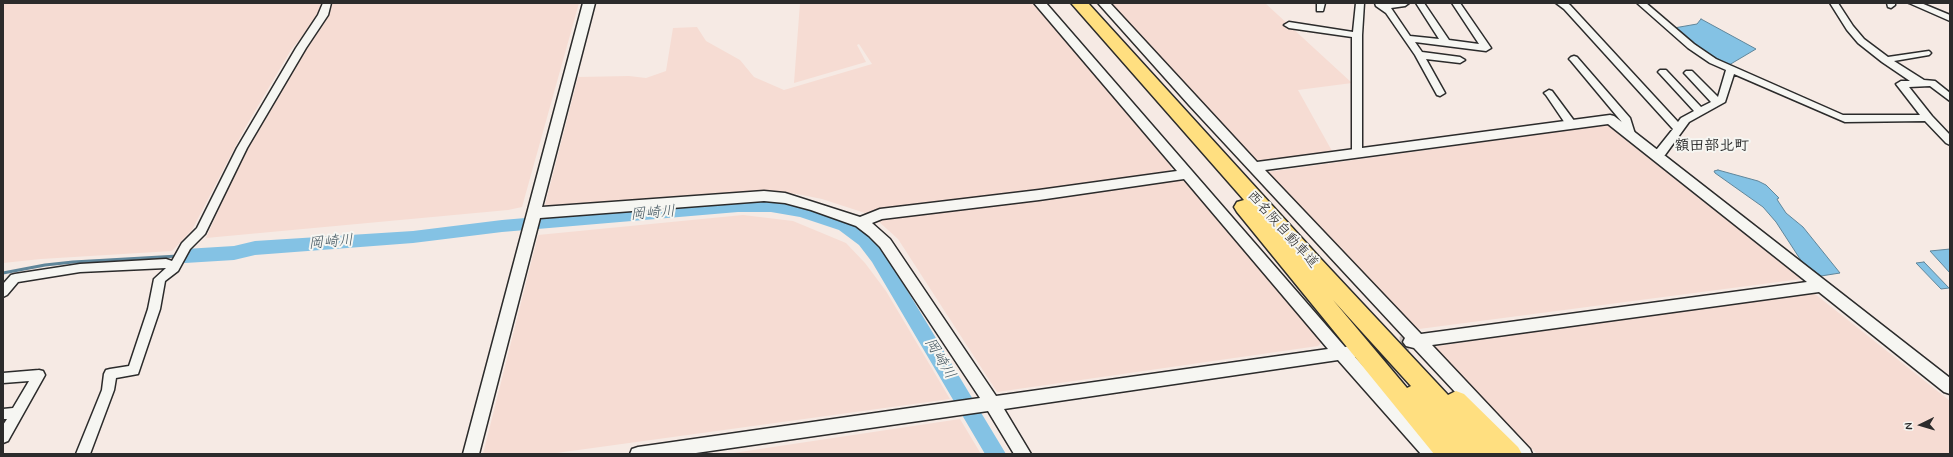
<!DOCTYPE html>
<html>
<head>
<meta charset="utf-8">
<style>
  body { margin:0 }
  #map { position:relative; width:1953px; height:457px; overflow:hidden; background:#f6eae4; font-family:Mynerve,sans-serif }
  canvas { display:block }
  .frame { position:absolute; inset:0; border:4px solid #2b2b2b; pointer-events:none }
  .north { position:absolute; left:1901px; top:405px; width:40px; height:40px; -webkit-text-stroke:3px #f6f6f2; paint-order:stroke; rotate:265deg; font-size:11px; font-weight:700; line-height:16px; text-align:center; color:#2b2b2b }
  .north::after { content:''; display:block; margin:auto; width:14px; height:18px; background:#2b2b2b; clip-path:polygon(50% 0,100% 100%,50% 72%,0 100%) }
</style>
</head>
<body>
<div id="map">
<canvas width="1953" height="457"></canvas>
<div class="frame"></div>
<div class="north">N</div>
</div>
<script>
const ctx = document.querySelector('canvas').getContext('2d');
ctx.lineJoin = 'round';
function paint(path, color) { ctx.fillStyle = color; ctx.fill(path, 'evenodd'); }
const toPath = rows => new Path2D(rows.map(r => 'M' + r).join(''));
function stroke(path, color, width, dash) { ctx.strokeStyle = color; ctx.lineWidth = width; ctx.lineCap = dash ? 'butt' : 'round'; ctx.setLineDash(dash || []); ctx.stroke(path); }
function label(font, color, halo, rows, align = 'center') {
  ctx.font = font + ' Mynerve,"Klee One",sans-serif'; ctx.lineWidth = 4; ctx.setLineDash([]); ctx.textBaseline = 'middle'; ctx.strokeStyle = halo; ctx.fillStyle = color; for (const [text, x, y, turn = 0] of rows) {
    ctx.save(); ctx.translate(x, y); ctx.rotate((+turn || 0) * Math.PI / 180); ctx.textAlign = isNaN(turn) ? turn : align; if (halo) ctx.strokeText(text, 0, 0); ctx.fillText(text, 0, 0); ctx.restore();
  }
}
paint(toPath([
  [3,3,321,3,319,12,313,23,291,50,245,128,192,230,172,251,41,259,3,263],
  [331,3,579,3,522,207,508,210,206,238,243,155,306,48,329,14],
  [800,3,1036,3,1172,167,1169,173,865,213,822,199,797,194,777,193,544,209,578,77,629,76,646,78,666,71,673,28,697,27,706,41,740,60,754,77,784,90,872,64,859,44,857,45,866,62,794,83],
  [1109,3,1265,3,1352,83,1298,90,1332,151,1258,162],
  [1607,125,1801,279,1419,329,1409,325,1267,172],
  [1182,180,1189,184,1323,341,1318,346,997,392,898,239,877,220],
  [743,215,793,221,846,243,865,263,886,291,950,399,549,454,483,454,538,235],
  [1810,290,1950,401,1950,454,1537,454,1432,347],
  [960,419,981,454,727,454,773,447]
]), '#f6dcd3');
const water = toPath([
  [1701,19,1756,49,1729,65,1707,53,1674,28,1697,24,1701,19],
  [1718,170,1758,181,1766,185,1779,198,1777,199,1778,201,1786,213,1803,227,1840,273,1821,276,1802,262,1776,222,1763,207,1715,173,1714,171,1718,170],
  [1950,249,1950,273,1930,251,1950,249],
  [1924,262,1949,288,1941,289,1916,263,1924,262]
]);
paint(water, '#84c2e4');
stroke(water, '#60869a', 1);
stroke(toPath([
  [3,273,45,265,73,262,178,256]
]), '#60869a', 3);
paint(toPath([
  [738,200,771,200,802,205,851,222,871,235,884,252,1006,454,985,454,872,262,859,245,839,230,800,217,771,212,738,212,502,232,413,243,255,255,234,260,185,263,179,261,176,256,179,251,185,249,234,246,255,241,413,231,502,220,738,200]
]), '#84c2e4');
stroke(toPath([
  [1355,351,1408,343]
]), '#cdc4bf', 15, [15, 8]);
const minor = toPath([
  [323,3,331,3,328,15,306,48,247,148,205,234,190,249,178,271,165,281,160,309,138,374,116,378,114,390,90,454,76,454,102,390,104,374,106,370,110,369,129,366,148,309,154,279,166,268,80,272,18,282,7,295,3,297,3,284,11,275,15,274,80,264,166,259,172,261,182,243,197,228,237,148,296,48,318,15,323,3],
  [1317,3,1325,3,1323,11,1317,11,1317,3],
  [1356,3,1364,3,1362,35,1362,153,1357,157,1352,153,1352,37,1289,28,1284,25,1289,22,1353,32,1356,3],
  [1375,3,1409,3,1405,6,1391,8,1410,36,1439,39,1416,3,1424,3,1449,40,1479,44,1452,3,1460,3,1491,48,1486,51,1415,42,1422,52,1460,57,1465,60,1460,63,1426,59,1445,93,1440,96,1437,95,1415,55,1386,13,1376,6,1375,3],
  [1556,3,1567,3,1570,5,1678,122,1681,118,1694,111,1660,74,1658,72,1660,70,1666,70,1701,107,1711,102,1686,75,1684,73,1686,71,1692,71,1718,97,1726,70,1710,63,1688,48,1637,3,1646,3,1694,44,1716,59,1843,115,1920,115,1896,84,1901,81,1910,81,1882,62,1858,43,1847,30,1830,3,1838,3,1853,26,1864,39,1888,57,1929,51,1931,53,1929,55,1894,61,1924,80,1935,81,1950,93,1950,101,1930,86,1909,87,1932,116,1950,135,1950,145,1946,143,1925,121,1845,122,1734,74,1725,102,1689,122,1665,155,1655,158,1651,157,1650,154,1651,151,1657,149,1673,129,1564,9,1556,3],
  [1887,3,1895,3,1895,5,1891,8,1888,7,1887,3],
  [1909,3,1921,3,1950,15,1950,21,1909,3],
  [1574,56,1577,57,1630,118,1635,134,1634,136,1626,136,1621,121,1571,61,1569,59,1571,57,1574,56],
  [1549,90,1552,91,1575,122,1576,124,1575,126,1567,126,1546,95,1544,93,1549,90],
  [39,370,43,371,45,375,8,441,3,443,3,425,7,419,3,419,3,409,13,408,29,381,3,383,3,373,39,370]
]);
const tertiary = toPath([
  [583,3,595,3,542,207,764,191,785,193,860,217,880,209,1039,190,1177,171,1034,3,1046,3,1345,347,1352,346,1357,348,1360,352,1357,356,1355,357,1438,449,1440,454,1421,454,1338,360,1004,409,1031,454,1014,454,988,411,689,454,630,454,632,449,638,447,980,398,880,247,869,236,856,226,811,210,785,203,764,201,540,218,479,454,463,454,583,3],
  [1184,179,1328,349,996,396,890,239,872,223,882,219,1039,200,1184,179],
  [1098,3,1110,3,1257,162,1610,115,1614,116,1950,378,1950,394,1944,392,1819,292,1432,345,1530,449,1532,454,1513,454,1414,348,1406,346,1403,342,1405,338,1189,105,1098,3],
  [1608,124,1807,282,1421,334,1265,170,1608,124]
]);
const motorway = toPath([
  [1071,3,1088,3,1320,258,1448,395,1456,391,1464,394,1518,447,1522,454,1434,454,1237,212,1234,207,1237,202,1244,200,1071,3],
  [1333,300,1411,386,1407,388,1333,300]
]);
stroke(minor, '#2b2b2b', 3);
stroke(tertiary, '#2b2b2b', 3);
stroke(motorway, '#2b2b2b', 3);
paint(minor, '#f6f6f2');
paint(tertiary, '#f6f6f2');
paint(motorway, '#ffdf80');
label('14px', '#2b2b2b', '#f6f6f2', [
  ["西名阪自動車道",1282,230,48]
]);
label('bold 15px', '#2b2b2b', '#f6f6f2', [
  ["額田部北町",1712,147]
]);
label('italic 15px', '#465862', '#f6f6f2', [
  ["岡崎川",653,214,-5],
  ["岡崎川",331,243,-5],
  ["岡崎川",939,359,59]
]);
</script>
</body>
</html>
